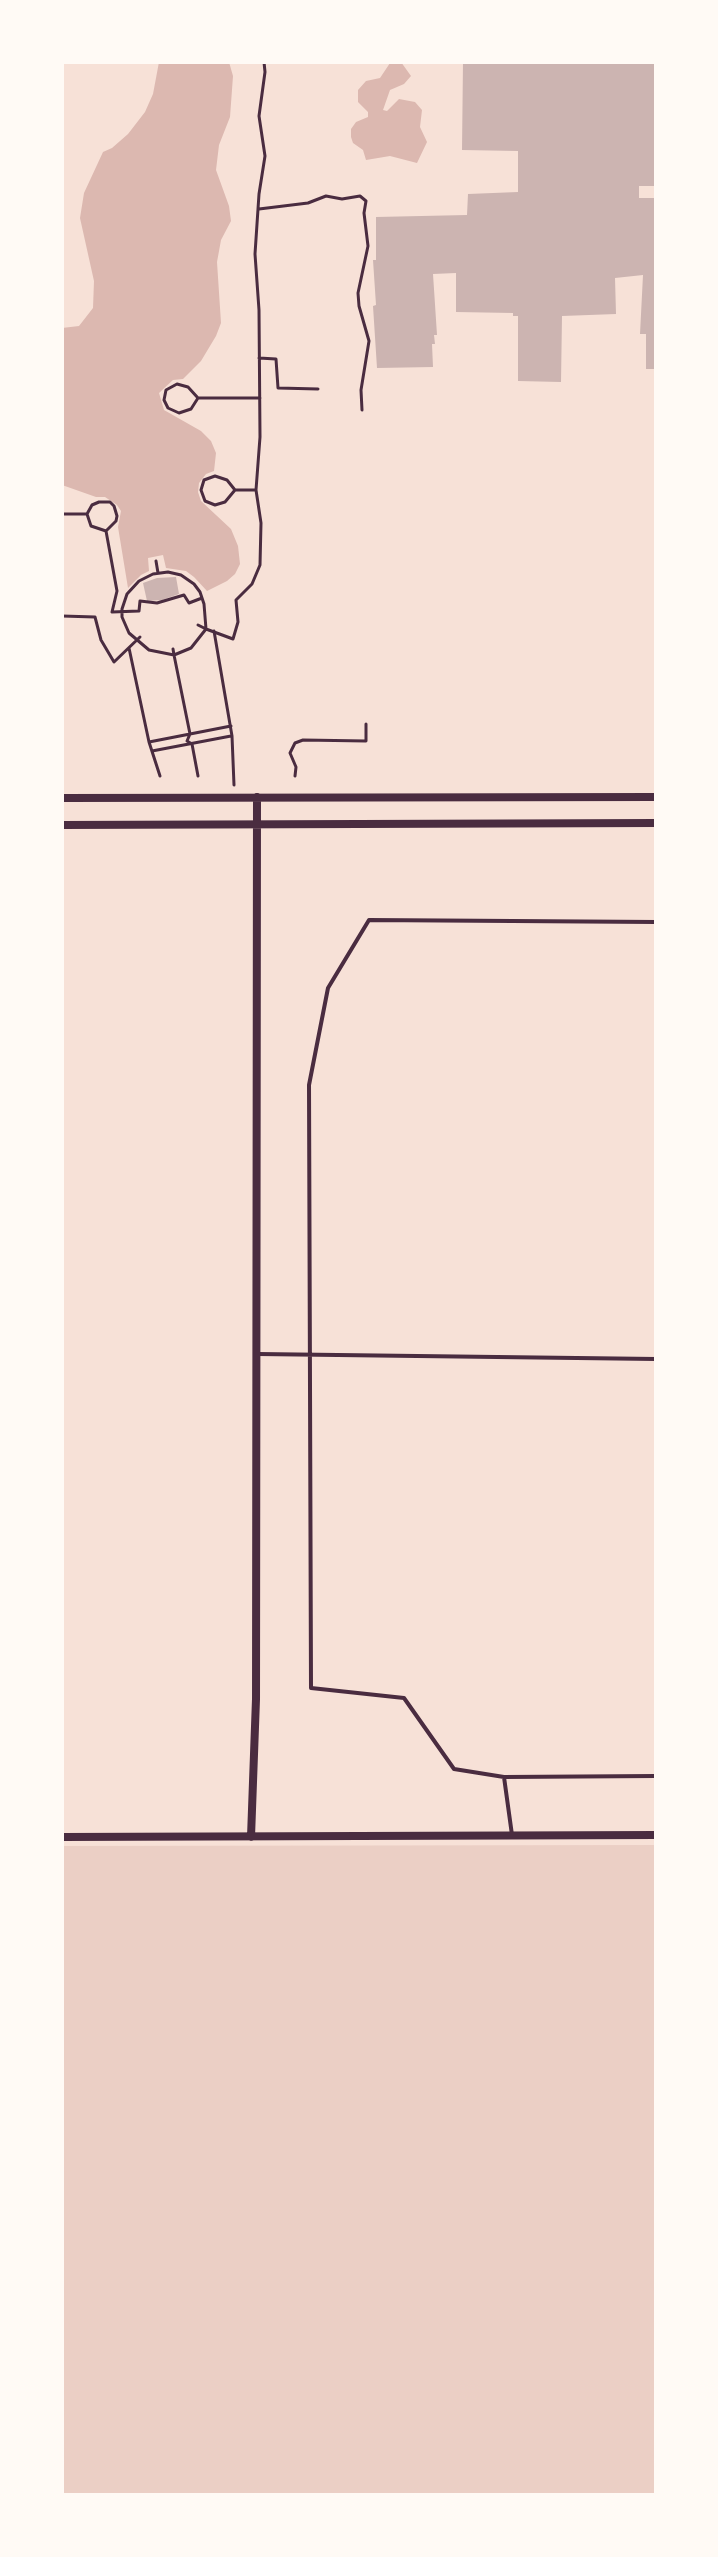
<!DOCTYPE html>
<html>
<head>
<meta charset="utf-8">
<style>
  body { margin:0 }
  #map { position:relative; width:718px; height:2557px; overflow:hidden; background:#f7e1d7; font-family:"Roboto Condensed",sans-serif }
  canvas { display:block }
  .frame { position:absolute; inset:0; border:64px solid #fffaf5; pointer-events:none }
</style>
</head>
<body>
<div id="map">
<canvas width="718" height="2557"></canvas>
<div class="frame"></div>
</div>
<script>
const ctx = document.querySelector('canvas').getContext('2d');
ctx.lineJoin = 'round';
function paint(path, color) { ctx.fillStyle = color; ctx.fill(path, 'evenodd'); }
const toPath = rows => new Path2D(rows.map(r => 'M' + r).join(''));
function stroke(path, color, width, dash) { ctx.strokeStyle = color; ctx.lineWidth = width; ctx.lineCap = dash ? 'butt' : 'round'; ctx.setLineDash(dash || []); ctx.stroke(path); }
paint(toPath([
  [656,1845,656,2495,62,2495,62,1846]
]), '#ebcfc5');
paint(toPath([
  [159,62,229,62,233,76,230,117,219,145,216,170,229,206,231,221,221,240,217,262,221,323,216,336,201,361,183,379,173,380,159,393,164,410,201,431,211,441,216,453,214,471,206,474,199,483,198,492,201,501,231,529,238,546,240,564,235,574,227,581,207,591,194,577,186,571,166,568,163,555,148,558,149,571,141,575,128,588,118,527,121,511,117,505,105,497,96,497,62,485,62,328,79,326,93,308,94,281,80,218,84,193,103,152,112,148,128,134,145,112,153,94],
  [401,62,411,76,404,84,390,90,383,110,387,111,399,99,415,102,422,110,420,127,427,142,417,163,390,156,366,160,363,150,353,143,351,137,351,129,356,122,368,117,368,112,358,102,358,90,366,81,380,78,390,63]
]), '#dcb8b0');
paint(toPath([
  [463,62,656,62,656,186,639,186,639,198,656,198,656,369,646,369,646,334,640,334,643,275,615,278,616,314,562,316,561,382,518,381,518,316,513,316,513,313,456,312,456,273,433,274,437,335,434,335,435,344,432,344,433,367,377,368,373,306,376,305,373,260,376,260,376,217,467,215,468,194,518,192,518,151,462,150],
  [176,577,179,594,162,600,147,601,143,583,157,578]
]), '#ccb4b1');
stroke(toPath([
  [259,209,308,203,326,196,342,199,360,196,366,201,364,213,368,246,358,293,359,306,369,341,361,390,362,410],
  [259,358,276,359,278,388,318,389],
  [198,398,191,409,179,413,168,408,164,400,166,390,177,384,188,387,198,398,260,398],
  [235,490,225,502,215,505,205,501,201,490,204,480,215,476,227,480,235,490,256,490],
  [62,514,87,514,91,526,106,531,117,591,112,612,139,611,140,601,157,603,184,595,189,603,202,598],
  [87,514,92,505,99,502,110,502,114,506,117,516,116,521,107,530],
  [156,561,158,573],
  [62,616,95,617,101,640,114,662,140,637],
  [214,631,232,736,234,785],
  [129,648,149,742,160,776],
  [173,649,174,655,149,650,129,633,122,617,122,609,127,594,139,581,153,574,168,572,181,575,194,584,200,592,204,604,206,629,198,625],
  [149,742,231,726],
  [152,751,231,736],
  [198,776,192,744,187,741,190,734,174,655,191,648,206,629,233,639,238,622,236,600,252,584,260,565,261,523,256,490,260,437,259,310,255,254,259,194,265,156,259,116,265,72,264,62],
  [295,776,296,767,290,753,295,743,303,740,366,741,366,724]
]), '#4a2c40', 3);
stroke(toPath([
  [258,1354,656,1359],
  [504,1777,656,1776],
  [512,1835,504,1777,454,1769,404,1698,311,1688,309,1085,328,988,369,920,656,922]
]), '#4a2c40', 4);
stroke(toPath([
  [62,798,656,797],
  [62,825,656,823],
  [62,1837,656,1835],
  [251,1837,256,1699,257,797]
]), '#4a2c40', 8);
</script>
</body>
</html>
